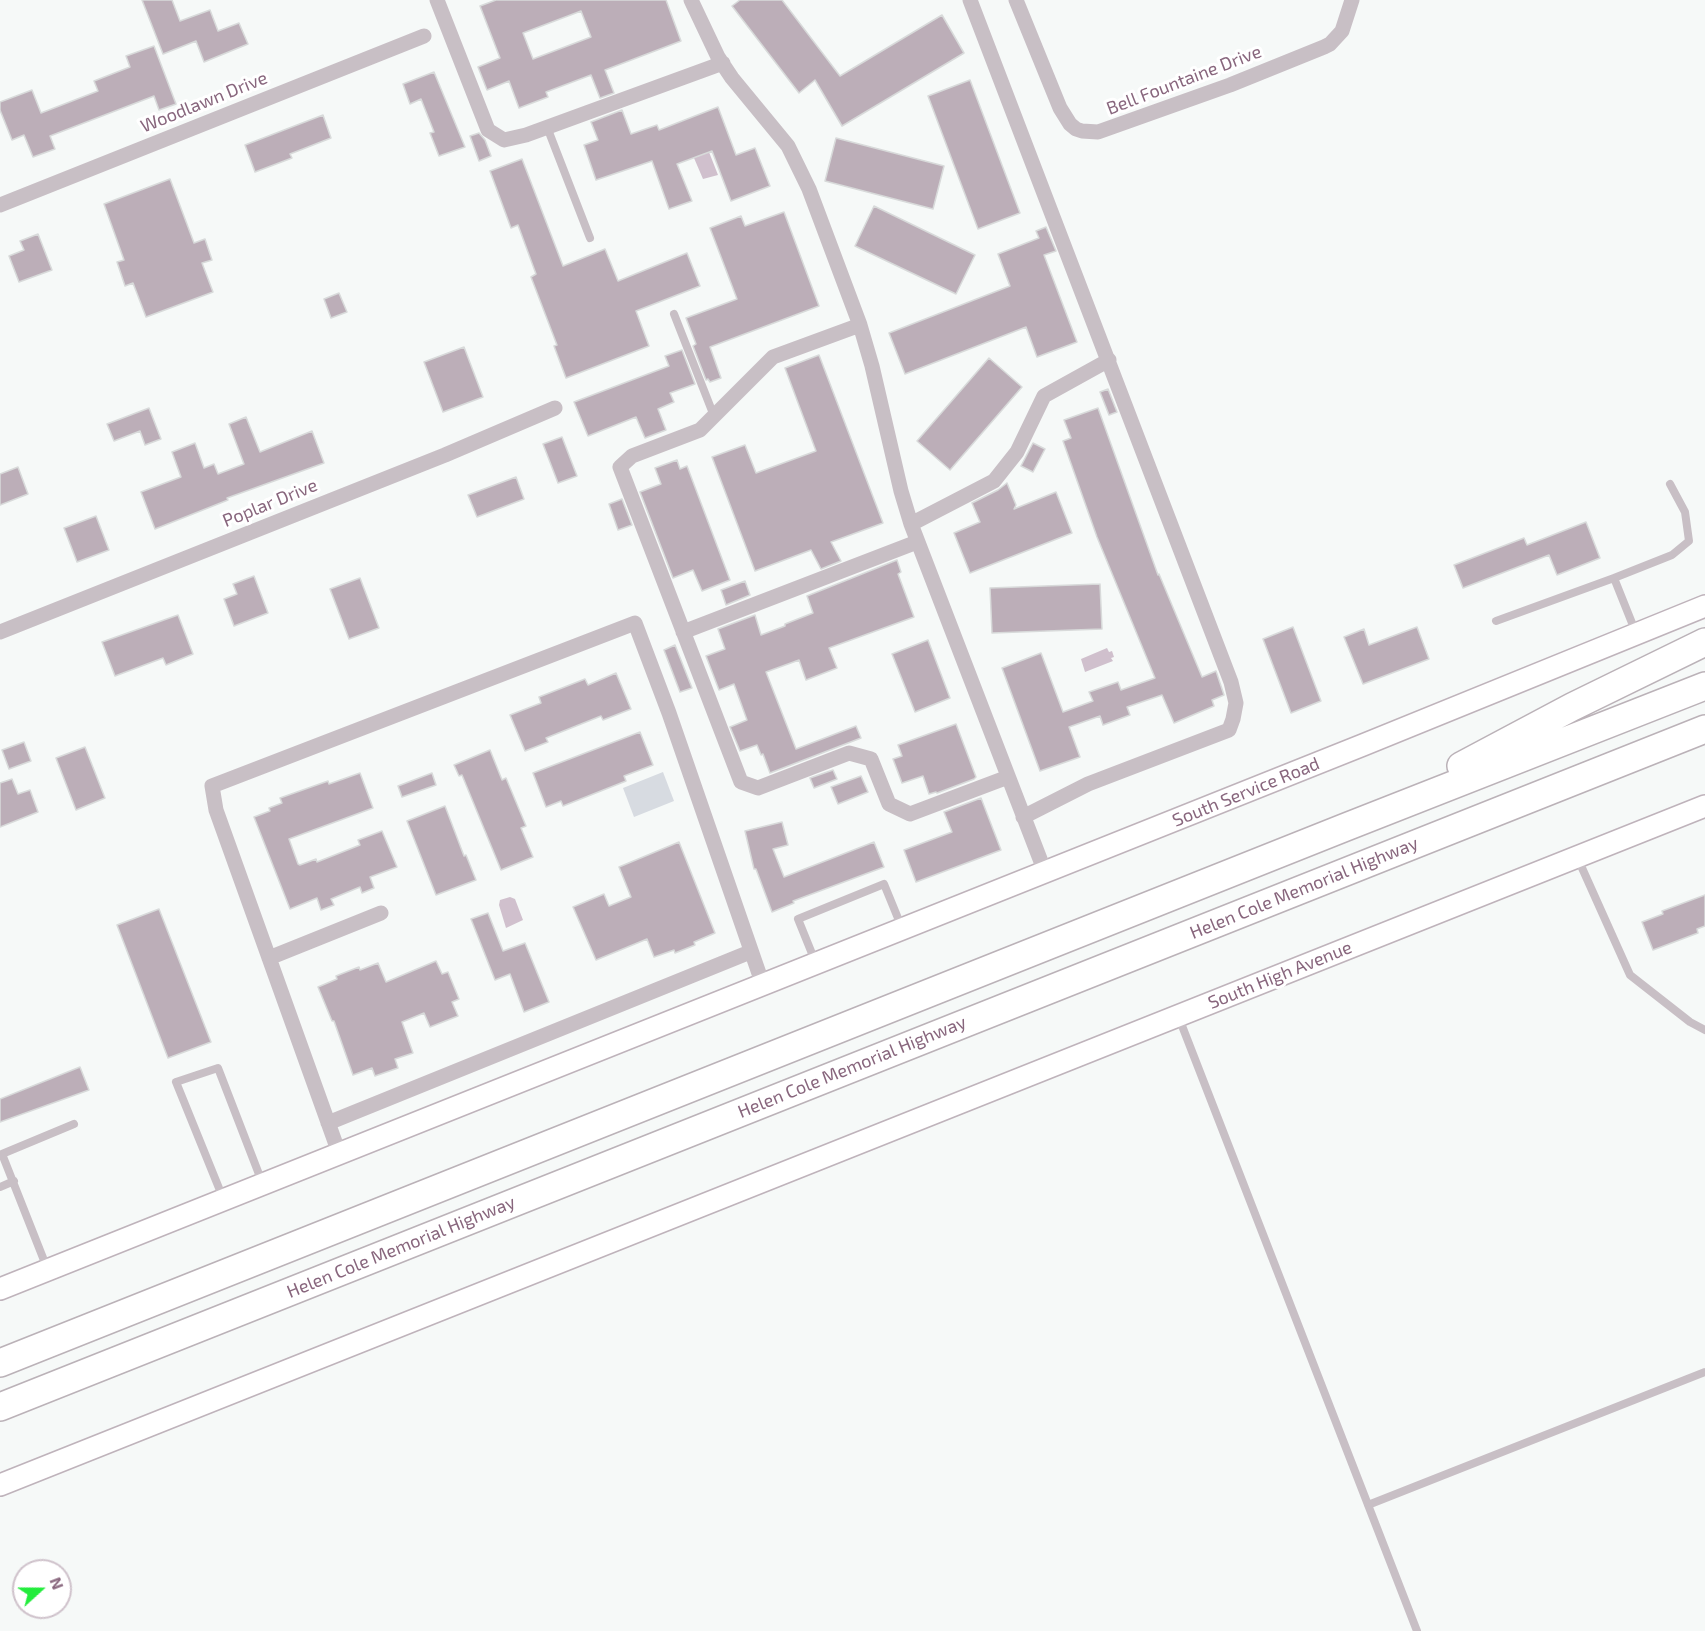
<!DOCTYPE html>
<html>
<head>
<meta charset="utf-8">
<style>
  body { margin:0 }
  #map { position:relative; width:1705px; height:1631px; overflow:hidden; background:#f6f9f8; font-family:"Exo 2",sans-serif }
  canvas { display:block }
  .north { position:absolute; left:12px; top:1559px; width:60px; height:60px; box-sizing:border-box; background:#fff; border:2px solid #cfc2cb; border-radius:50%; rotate:69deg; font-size:16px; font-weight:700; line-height:24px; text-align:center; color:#88667d }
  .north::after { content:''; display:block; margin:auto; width:21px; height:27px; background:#23ec3c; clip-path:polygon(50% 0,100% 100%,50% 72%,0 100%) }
</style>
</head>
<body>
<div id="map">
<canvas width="1705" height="1631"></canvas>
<div class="north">N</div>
</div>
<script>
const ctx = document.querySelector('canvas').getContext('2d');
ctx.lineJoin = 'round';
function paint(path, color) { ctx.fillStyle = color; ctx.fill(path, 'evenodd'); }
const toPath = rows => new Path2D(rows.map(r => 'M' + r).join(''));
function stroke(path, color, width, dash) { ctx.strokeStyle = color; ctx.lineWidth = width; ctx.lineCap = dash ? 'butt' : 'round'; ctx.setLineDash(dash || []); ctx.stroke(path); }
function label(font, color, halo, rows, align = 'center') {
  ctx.font = font + ' "Exo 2",sans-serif'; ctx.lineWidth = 6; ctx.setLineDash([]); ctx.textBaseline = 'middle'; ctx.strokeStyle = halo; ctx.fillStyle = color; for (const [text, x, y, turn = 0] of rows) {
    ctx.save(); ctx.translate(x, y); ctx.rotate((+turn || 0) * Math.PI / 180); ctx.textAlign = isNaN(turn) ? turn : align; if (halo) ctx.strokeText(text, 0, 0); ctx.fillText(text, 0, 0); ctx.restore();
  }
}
paint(toPath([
  [663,772,674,801,634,817,623,788]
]), '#d7dbe1');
paint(toPath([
  [709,152,718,175,703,179,694,158],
  [1107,648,1109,652,1112,651,1114,657,1111,658,1113,661,1085,672,1081,659],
  [510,897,515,899,523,920,506,928,499,905,500,900]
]), '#d0c0cd');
const building = toPath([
  [142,0,172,0,180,21,210,10,218,31,239,23,248,44,204,62,196,41,163,54,142,0],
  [496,0,666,0,681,41,605,70,614,93,600,98,591,75,546,92,548,97,519,108,509,81,487,90,478,67,500,58,480,6,496,0],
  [581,11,591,37,533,59,523,33,581,11],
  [740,0,782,0,840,76,942,15,964,53,842,126,815,80,799,93,732,6,740,0],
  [154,46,176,104,159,110,154,96,50,136,55,149,33,157,24,135,12,140,0,110,0,102,32,90,41,113,98,91,94,81,130,67,126,56,154,46],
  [434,72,465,147,439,156,430,133,434,132,421,99,410,104,403,84,434,72],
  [970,80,1020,213,978,229,928,96,970,80],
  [718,107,736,155,755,148,770,186,731,201,712,151,677,164,692,201,669,209,652,161,596,180,584,145,598,140,591,122,622,110,631,134,657,125,659,130,718,107],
  [323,115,331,138,290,154,292,158,255,172,245,145,323,115],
  [479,133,485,140,491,156,479,161,470,136,479,133],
  [836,138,944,166,933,209,825,181,836,138],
  [522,159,563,266,605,249,618,281,687,253,700,286,636,311,649,346,566,378,554,346,557,345,531,277,536,274,518,225,511,228,490,171,522,159],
  [170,179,194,243,205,239,212,260,202,263,213,292,146,317,133,283,125,286,117,262,124,260,104,204,170,179],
  [874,206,975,255,956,294,855,246,874,206],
  [784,212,819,306,710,347,721,378,710,382,708,379,706,380,693,346,696,344,686,318,737,299,710,228,741,216,745,226,784,212],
  [1046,227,1056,251,1044,255,1077,342,1037,357,1026,327,905,374,889,333,1010,286,998,254,1039,238,1036,231,1046,227],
  [38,234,52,270,19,282,9,256,24,250,20,241,38,234],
  [339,293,347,312,331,318,324,299,339,293],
  [464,347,483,397,443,412,424,362,464,347],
  [682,350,695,384,670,393,674,402,658,409,666,430,645,438,636,417,588,436,574,402,669,366,665,356,682,350],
  [819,355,883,523,831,542,841,561,821,569,811,550,755,571,712,457,745,445,756,473,816,451,785,368,819,355],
  [989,358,1022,387,950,470,917,441,989,358],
  [1108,389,1117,412,1109,415,1100,392,1108,389],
  [149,408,161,439,145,445,140,431,114,441,107,424,149,408],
  [1098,408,1158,575,1159,574,1202,677,1216,671,1224,695,1212,700,1214,706,1174,723,1162,695,1127,707,1130,715,1103,725,1100,716,1069,727,1080,757,1040,771,1002,668,1041,653,1063,712,1093,701,1089,692,1118,682,1121,690,1155,678,1097,537,1063,441,1071,438,1064,420,1098,408],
  [246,417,260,452,312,431,324,463,227,498,228,500,155,529,141,492,181,477,172,452,195,443,204,468,214,464,218,474,244,464,229,424,246,417],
  [562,437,577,476,558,483,543,444,562,437],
  [1033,443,1045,449,1033,472,1021,466,1033,443],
  [677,460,680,469,687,466,730,580,702,591,693,570,673,578,640,492,661,484,655,468,677,460],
  [18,467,28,494,0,505,0,474,18,467],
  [516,477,524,499,477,517,468,495,516,477],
  [1007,483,1016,505,1014,509,1056,492,1072,533,970,573,954,533,980,522,972,503,998,490,1007,483],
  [622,499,632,525,618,530,609,504,622,499],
  [96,516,109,550,77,562,64,528,96,516],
  [1586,522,1600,558,1557,575,1549,555,1463,588,1454,565,1524,538,1527,545,1586,522],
  [897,560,901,572,898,574,914,617,829,648,837,668,806,680,799,660,766,672,796,749,856,726,861,738,770,773,763,754,761,755,757,745,740,751,730,727,747,720,734,684,719,690,706,656,725,649,718,629,755,615,761,635,785,626,785,624,813,613,807,596,897,560],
  [254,576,268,613,234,626,224,599,237,594,233,584,254,576],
  [360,578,379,628,349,639,330,589,360,578],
  [745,581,750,595,726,605,721,590,745,581],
  [1100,584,1102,629,992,633,990,588,1100,584],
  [178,615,193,654,166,665,163,658,115,676,102,642,178,615],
  [1293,627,1321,701,1291,713,1263,639,1293,627],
  [1417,627,1429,659,1363,684,1344,637,1364,629,1369,645,1417,627],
  [928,640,950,698,915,712,892,654,928,640],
  [675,645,692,688,680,692,664,650,675,645],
  [616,673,631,709,603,720,601,716,546,738,548,742,525,751,510,715,541,703,539,697,585,679,588,685,616,673],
  [956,724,976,777,974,779,937,793,936,792,929,794,923,776,902,783,893,759,902,756,898,745,956,724],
  [640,732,653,765,624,776,626,781,563,806,561,801,546,807,533,773,640,732],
  [24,742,31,761,9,769,2,750,24,742],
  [85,747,105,798,76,810,56,758,85,747],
  [490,750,502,780,506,778,526,826,521,828,533,857,501,870,462,775,459,776,454,765,490,750],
  [833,770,837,779,814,788,810,778,833,770],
  [360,773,373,808,289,839,298,864,300,865,316,859,317,862,360,845,358,840,382,831,397,867,370,877,374,888,362,893,360,887,331,899,334,905,321,910,317,898,290,909,254,817,270,811,269,808,282,803,280,798,328,781,329,784,360,773],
  [432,773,436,785,402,797,398,786,432,773],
  [861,776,868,792,838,804,831,787,861,776],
  [12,779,18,794,30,790,38,812,0,827,0,783,12,779],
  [981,798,1001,850,916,882,904,850,952,832,944,812,981,798],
  [445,806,464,856,466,855,476,880,436,895,407,821,445,806],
  [782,822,788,845,773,849,784,877,874,842,884,867,793,901,794,903,772,912,756,869,754,869,745,831,782,822],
  [679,842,715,933,694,942,695,945,675,953,674,950,654,957,647,939,596,960,573,907,604,894,609,906,631,897,619,867,679,842],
  [1705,895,1705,926,1697,929,1698,933,1653,950,1642,922,1663,914,1662,911,1705,895],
  [159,909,211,1042,168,1058,117,925,159,909],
  [488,913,503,951,525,943,549,1002,524,1012,510,974,495,980,471,919,488,913],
  [436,961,442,974,448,972,459,999,452,1002,458,1016,430,1027,424,1013,402,1022,413,1053,395,1059,398,1068,375,1076,372,1068,353,1075,334,1021,332,1021,318,987,337,979,336,976,359,967,360,970,378,963,386,982,436,961],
  [80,1067,89,1090,0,1122,0,1099,80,1067]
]);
paint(building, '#bcaeb8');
stroke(building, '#d8dada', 1.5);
const secondary = toPath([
  [0,1289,1363,745,1705,606],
  [0,1485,1705,806]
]);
const highway = toPath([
  [1461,766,1572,707,1705,642],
  [0,1363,1346,827,1705,686],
  [0,1407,1705,729]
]);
stroke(secondary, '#bfb3bb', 24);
stroke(highway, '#bbb2b8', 30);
stroke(toPath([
  [547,127,590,238],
  [674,314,714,416],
  [1614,578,1672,555,1689,541,1685,512,1670,484],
  [1496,621,1614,578,1636,633],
  [1578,859,1630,975,1690,1022,1705,1030],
  [815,961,798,919,884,884,902,928],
  [1179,1018,1417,1631],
  [0,1187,14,1181],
  [223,1198,176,1082,218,1068,262,1182],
  [47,1268,2,1154,74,1124],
  [1368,1505,1705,1372]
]), '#c8bfc5', 8);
stroke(toPath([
  [437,0,488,130,504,140,526,135,723,63],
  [691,0,718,57,732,78,788,146,809,189,860,325,872,366,901,491,911,524,1045,872],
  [970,0,1231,682,1236,703,1233,719,1229,730,1088,784,1023,817],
  [1016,0,1060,108,1070,124,1076,129,1082,131,1098,132,1230,85,1324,47,1330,44,1342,31,1352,0],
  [0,205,424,36],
  [860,325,773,357,700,430,632,456,620,467,741,782,758,788,849,753,871,759,889,804,910,814,1008,777],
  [911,524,994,481,1017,452,1044,396,1109,360],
  [0,632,445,455,555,408],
  [683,632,917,542],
  [269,958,381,913],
  [328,1123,750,952],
  [339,1153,216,810,212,786,635,623,669,713,763,985]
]), '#c8bfc5', 15);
stroke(secondary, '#fff', 21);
stroke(highway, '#fff', 27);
label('18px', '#88667d', '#fff', [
  ["Bell Fountaine Drive",1184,80,-21],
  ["Woodlawn Drive",204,102,-22],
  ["Poplar Drive",270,503,-22],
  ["South Service Road",1246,792,-22],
  ["Helen Cole Memorial Highway",1304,888,-22],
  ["South High Avenue",1280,975,-22],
  ["Helen Cole Memorial Highway",852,1067,-22],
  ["Helen Cole Memorial Highway",401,1247,-22]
]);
</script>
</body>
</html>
